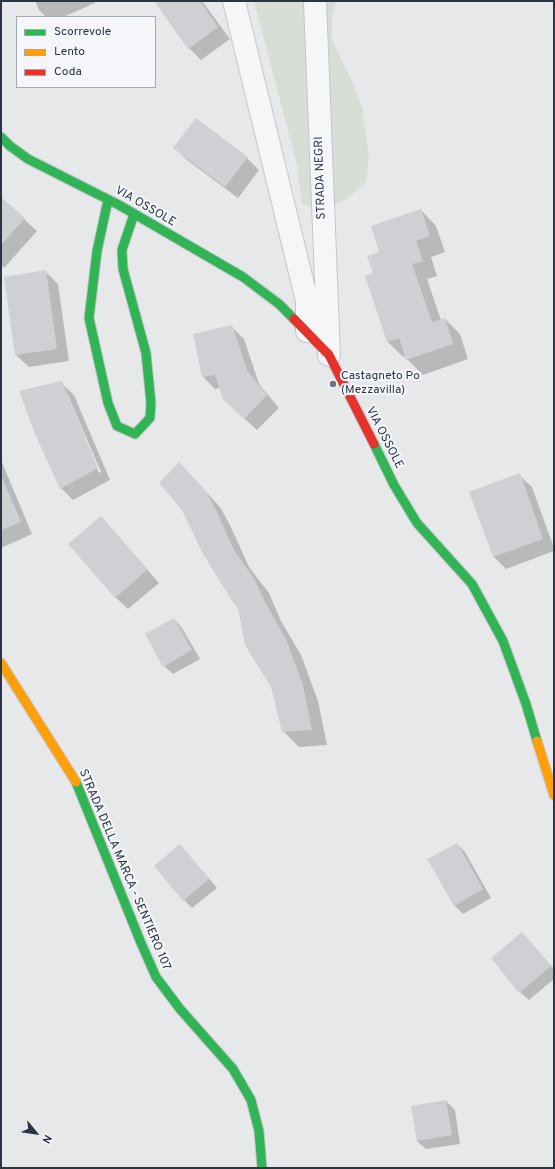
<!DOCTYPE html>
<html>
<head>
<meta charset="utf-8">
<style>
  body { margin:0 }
  #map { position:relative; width:555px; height:1169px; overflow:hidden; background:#e6e8ea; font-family:Overpass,sans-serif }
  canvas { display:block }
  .frame { position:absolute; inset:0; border:2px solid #2b3445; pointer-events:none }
  .legend { position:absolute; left:16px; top:16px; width:140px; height:72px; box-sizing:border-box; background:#f4f6f9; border:1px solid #a4a8b1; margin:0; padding:5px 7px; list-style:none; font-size:12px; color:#2b3445 }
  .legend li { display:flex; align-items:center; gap:8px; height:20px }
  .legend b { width:20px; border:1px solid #a4a8b1 }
  .north { position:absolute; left:16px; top:1113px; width:40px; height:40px; -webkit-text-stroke:3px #f4f6f9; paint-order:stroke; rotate:119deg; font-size:11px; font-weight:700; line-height:16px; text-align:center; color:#2b3445 }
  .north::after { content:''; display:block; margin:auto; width:14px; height:18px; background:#2b3445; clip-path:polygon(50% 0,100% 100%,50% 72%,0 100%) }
</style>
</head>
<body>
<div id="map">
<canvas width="555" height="1169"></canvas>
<div class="frame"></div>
<ul class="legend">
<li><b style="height:5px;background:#30b455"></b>Scorrevole</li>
<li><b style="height:5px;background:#ff9f0a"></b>Lento</li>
<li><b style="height:5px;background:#e5322d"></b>Coda</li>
</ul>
<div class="north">N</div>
</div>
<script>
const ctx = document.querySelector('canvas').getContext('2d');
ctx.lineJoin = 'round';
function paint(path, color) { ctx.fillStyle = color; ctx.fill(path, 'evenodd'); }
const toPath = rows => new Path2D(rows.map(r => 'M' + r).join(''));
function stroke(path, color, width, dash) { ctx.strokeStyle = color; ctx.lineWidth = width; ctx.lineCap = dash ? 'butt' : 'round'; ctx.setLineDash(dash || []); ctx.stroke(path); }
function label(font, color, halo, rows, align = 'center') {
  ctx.font = font + ' Overpass,sans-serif'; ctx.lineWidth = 4; ctx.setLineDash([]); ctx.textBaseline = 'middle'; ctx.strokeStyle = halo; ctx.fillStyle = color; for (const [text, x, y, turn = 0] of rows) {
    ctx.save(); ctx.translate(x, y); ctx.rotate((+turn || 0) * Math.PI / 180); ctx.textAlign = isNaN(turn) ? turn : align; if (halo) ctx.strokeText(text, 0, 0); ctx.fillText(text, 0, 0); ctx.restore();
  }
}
paint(toPath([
  [254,1,336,1,332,16,332,39,353,84,362,107,369,157,366,182,347,199,326,210,302,204,297,165]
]), '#d6ded6');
paint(toPath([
  [35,1,94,1,95,3,63,17,46,17,39,10],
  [155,1,202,1,230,39,201,60,189,48],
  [175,148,247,158,259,170,238,198,187,160],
  [1,198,37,231,4,268,1,265],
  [421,210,436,226,445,252,431,257,437,276,427,279,441,320,445,319,460,334,468,359,423,375,407,359,406,356,403,357,387,341,375,273,380,252],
  [45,271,58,284,69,361,29,367,16,355],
  [232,327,244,339,259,384,279,408,257,430,236,411,220,388,215,389,203,377],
  [61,383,74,395,110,480,73,500,61,488],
  [66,395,68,395,101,472,99,473],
  [1,460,32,534,1,548],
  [519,475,532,487,554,548,554,551,506,569,494,557],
  [194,479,220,507,230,525,249,567,269,593,281,621,301,655,318,701,327,745,299,747,283,731,272,687,239,607],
  [101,517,113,530,159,583,128,609,115,597],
  [174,619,182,628,200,659,173,674,164,666],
  [457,844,465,852,491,898,463,914,454,905],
  [188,854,217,888,192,908,184,900],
  [522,933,554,969,554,979,529,1000,520,992],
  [446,1101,455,1110,460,1144,426,1149,417,1141]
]), '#0003');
paint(toPath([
  [154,1,200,1,218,27,188,49],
  [196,118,248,157,225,187,173,148],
  [1,197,25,218,1,245],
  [421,209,430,236,416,241,423,261,412,264,432,322,445,318,453,344,406,360,399,338,387,342,365,276,373,273,367,256,379,252,371,226],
  [46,270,57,349,15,355,4,277],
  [232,325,247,370,267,395,244,419,223,399,215,375,202,377,193,334],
  [62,381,98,468,60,489,35,434,19,391],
  [179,462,205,490,215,508,234,550,253,577,266,604,286,639,303,685,312,730,282,732,271,687,245,645,238,608,232,601,202,552,182,510,159,483],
  [520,473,543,539,493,557,469,492],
  [1,475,21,522,1,530],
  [101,516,147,570,115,598,68,544],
  [174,618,192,650,163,667,145,634],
  [457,843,483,889,454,906,427,859],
  [180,844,209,879,183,901,154,866],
  [522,932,551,966,519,993,491,958],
  [446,1100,452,1135,417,1141,411,1106]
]), '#ced0d3');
const street = toPath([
  [234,1,307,301,307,331],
  [315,1,329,355]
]);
const fast = toPath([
  [1,137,10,146,28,159,119,205,243,277,279,304,294,319],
  [108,200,97,251,89,318,108,403,117,426,135,434,150,418,151,403,146,353,123,269,122,250,134,214],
  [374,444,394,485,417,523,472,584,503,641,526,704,537,741],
  [76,782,141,943,156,977,180,1009,233,1069,251,1100,259,1131,262,1168]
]);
const slow = toPath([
  [1,663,76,782],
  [537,741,554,795]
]);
const jam = toPath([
  [294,319,329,355,374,444]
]);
stroke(street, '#c4c6c8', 24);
stroke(fast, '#c4c6c8', 11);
stroke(slow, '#c4c6c8', 11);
stroke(jam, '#c4c6c8', 11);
stroke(street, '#f5f6f7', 22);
stroke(fast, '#30b455', 9);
stroke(slow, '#ff9f0a', 9);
stroke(jam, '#e5322d', 9);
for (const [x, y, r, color] of [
  [333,384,4,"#6c737f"]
]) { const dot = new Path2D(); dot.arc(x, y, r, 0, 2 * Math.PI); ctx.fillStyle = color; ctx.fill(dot); stroke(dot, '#f4f6f9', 1.5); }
label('12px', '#2b3445', '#f4f6f9', [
  ["STRADA NEGRI",321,178,-92],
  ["VIA OSSOLE",145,207,30],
  ["VIA OSSOLE",384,438,63],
  ["STRADA DELLA MARCA - SENTIERO 107",124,870,67]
]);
label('12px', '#2b3445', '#f4f6f9', [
  ["Castagneto Po",341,377],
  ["(Mezzavilla)",341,391]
], 'left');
</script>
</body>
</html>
